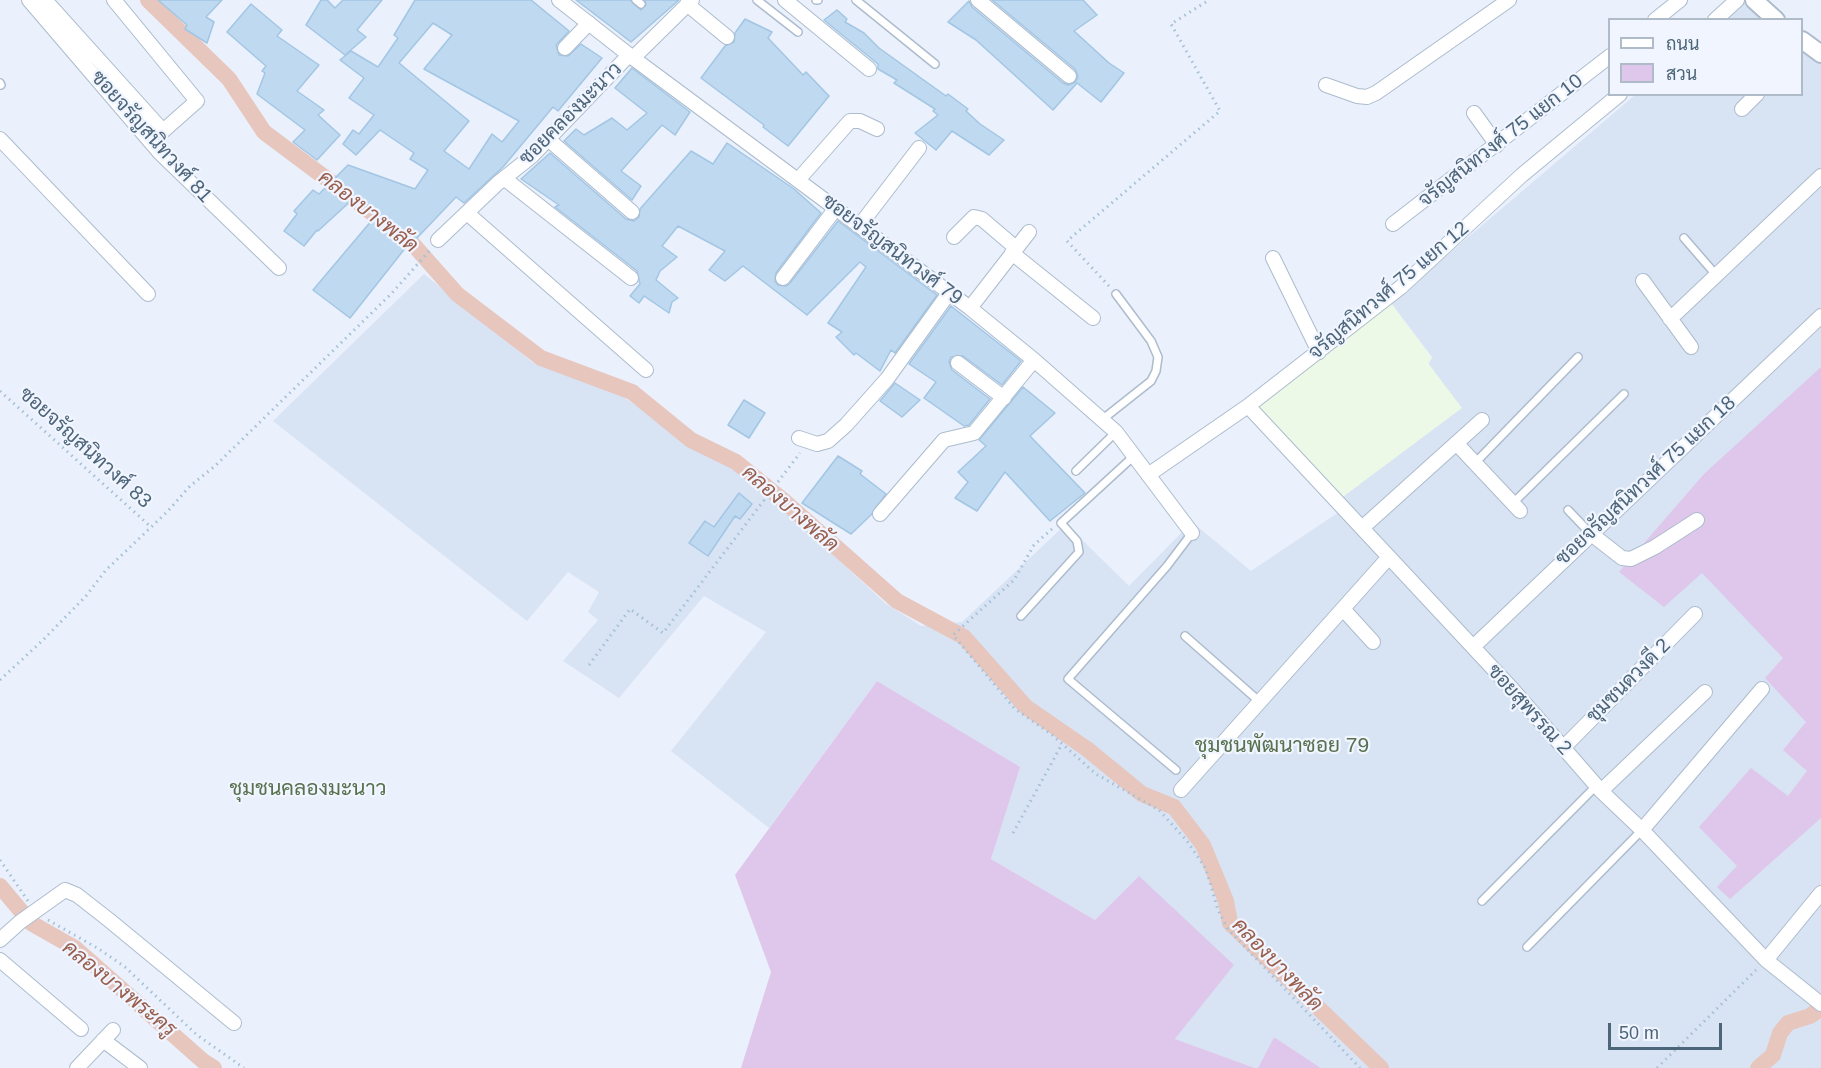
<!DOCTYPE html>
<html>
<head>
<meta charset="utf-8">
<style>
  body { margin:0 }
  #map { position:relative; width:1821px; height:1068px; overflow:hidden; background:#eaf0fc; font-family:Helvetica,Sarabun,sans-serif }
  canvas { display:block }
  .legend { position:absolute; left:1608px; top:18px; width:195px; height:78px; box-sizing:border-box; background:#f0f5ff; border:2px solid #afbbc9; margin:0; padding:8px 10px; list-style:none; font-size:18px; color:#4d6578 }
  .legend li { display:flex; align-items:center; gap:12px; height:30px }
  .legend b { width:30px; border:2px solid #afbbc9 }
  .scale { position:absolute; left:1608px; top:1023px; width:114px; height:27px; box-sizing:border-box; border:3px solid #4d6578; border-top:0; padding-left:8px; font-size:18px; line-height:21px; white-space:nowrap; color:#4d6578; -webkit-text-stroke:4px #f0f5ff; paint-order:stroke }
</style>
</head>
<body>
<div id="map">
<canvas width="1821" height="1068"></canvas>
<ul class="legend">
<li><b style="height:8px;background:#fff"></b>ถนน</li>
<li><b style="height:16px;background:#dfc7eb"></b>สวน</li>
</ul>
<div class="scale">50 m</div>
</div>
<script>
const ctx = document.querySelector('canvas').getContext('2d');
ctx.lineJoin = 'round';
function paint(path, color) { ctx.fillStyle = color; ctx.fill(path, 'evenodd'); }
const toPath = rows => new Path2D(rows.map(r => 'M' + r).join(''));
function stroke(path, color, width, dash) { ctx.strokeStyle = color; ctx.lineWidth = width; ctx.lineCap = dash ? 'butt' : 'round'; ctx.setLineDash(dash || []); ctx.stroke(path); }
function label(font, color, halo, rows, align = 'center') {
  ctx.font = font + ' Helvetica,Sarabun,sans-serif'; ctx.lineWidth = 4.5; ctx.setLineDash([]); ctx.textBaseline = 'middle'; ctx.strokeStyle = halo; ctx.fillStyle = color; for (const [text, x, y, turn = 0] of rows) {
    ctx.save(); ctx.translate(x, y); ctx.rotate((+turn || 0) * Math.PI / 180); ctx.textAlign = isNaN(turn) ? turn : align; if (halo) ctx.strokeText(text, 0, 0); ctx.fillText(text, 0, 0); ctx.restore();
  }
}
paint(toPath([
  [1743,1,1766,19,1722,20],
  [1802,50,1821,64,1821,1068,1321,1068,1274,1037,1258,1068,1255,1068,1175,1039,1233,965,1095,920,991,859,1019,767,877,681,769,828,671,751,766,632,704,596,619,698,563,661,598,620,588,612,599,592,568,572,527,621,273,421,424,274,532,362,622,396,760,487,885,603,921,626,962,622,1066,524,1129,586,1192,522,1251,571,1339,512,1340,499,1377,470,1432,357,1391,303,1635,95,1802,94]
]), '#d8e3f4');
paint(toPath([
  [1391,303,1432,358,1428,363,1462,408,1340,499,1254,405]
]), '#ecf9e6');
paint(toPath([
  [1821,367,1821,818,1730,899,1717,887,1737,866,1699,827,1751,768,1788,796,1807,771,1783,750,1806,722,1765,678,1783,658,1702,573,1664,607,1619,572,1704,474],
  [877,681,1020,767,991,859,1095,920,1139,876,1234,965,1175,1039,1255,1068,741,1068,771,972,735,875],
  [1274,1037,1321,1068,1258,1068]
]), '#dfc7eb');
stroke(toPath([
  [148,0,229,79,264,132,411,242,457,294,541,358,632,392,691,440,736,462,784,501,897,601,964,637,1026,707,1087,749,1142,794,1174,807,1203,845,1226,901,1230,923,1381,1068],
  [0,886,31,923,75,948,203,1061,214,1068],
  [1758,1068,1773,1055,1780,1033,1788,1023,1810,1016,1821,1008]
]), '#e7c6be', 16);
const building = toPath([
  [158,0,222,0,206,17,214,22,207,43,185,29,187,25,158,0],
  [321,0,327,0,335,8,343,0,382,0,357,30,366,37,345,55,306,25,321,0],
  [415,0,531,0,569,31,556,45,559,55,568,56,581,44,602,58,558,111,553,107,503,167,464,203,456,197,416,239,414,237,350,318,313,290,378,213,354,198,318,231,317,230,304,246,284,231,297,214,294,211,313,190,319,194,348,165,415,189,428,170,410,159,414,153,380,130,356,155,343,144,353,130,359,134,374,115,349,98,364,78,340,60,351,51,378,67,398,38,394,35,415,0],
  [433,23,452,35,424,69,519,121,502,142,492,134,469,169,444,151,469,121,399,63,433,23],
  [576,0,630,0,641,10,646,5,645,0,679,0,631,42,576,0],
  [992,0,1083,0,1097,15,1074,31,1109,63,1124,73,1101,102,1077,83,1053,110,976,40,948,22,969,1,972,7,1063,83,1068,85,1075,82,1078,77,1075,69,992,0],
  [251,4,282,30,277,36,319,65,297,91,324,110,318,115,340,135,317,160,293,142,305,130,257,94,265,73,262,71,266,66,227,32,251,4],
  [837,10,847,19,845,22,864,33,879,48,946,96,948,94,968,109,966,111,980,124,1004,140,989,155,952,131,936,150,915,133,938,115,933,111,935,109,894,83,897,80,878,69,878,64,824,20,837,10],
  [745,19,772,32,768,38,803,75,806,72,829,96,788,146,763,127,764,125,701,78,725,46,734,42,735,33,745,19],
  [632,68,690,112,675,135,662,125,621,171,641,186,632,200,564,141,576,129,584,135,612,118,627,130,647,113,615,88,632,68],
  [727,143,794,189,821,213,776,273,775,281,778,285,786,286,790,283,838,221,937,295,895,353,891,350,880,371,856,353,854,355,836,337,842,332,828,323,866,267,860,262,807,315,743,266,725,281,709,270,725,251,678,226,662,246,677,257,660,271,656,280,678,298,672,302,669,313,644,296,639,303,630,296,640,284,637,271,555,207,559,205,521,179,550,153,626,219,634,221,639,217,640,209,691,151,713,164,727,143],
  [951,306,1021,361,1002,385,963,356,951,357,949,362,952,370,990,399,969,425,964,426,924,398,936,382,909,364,951,306],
  [895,383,920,400,902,417,880,401,895,383],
  [1023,387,1055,413,1030,436,1085,493,1050,521,1005,472,977,511,955,498,968,482,958,472,986,446,979,440,1023,387],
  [744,400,765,413,749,438,728,425,744,400],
  [838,456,862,471,860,474,886,494,871,515,851,534,802,503,838,456],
  [739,493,752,504,740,519,735,516,708,556,689,543,705,521,714,527,739,493]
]);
paint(building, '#bfd9f0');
stroke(building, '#a2c6e4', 1.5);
const service = toPath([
  [636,0,641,4],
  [757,0,798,32],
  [816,0,818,0],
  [856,0,935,64],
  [0,83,1,85],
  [1684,238,1717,276],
  [1103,419,1151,381,1156,371,1158,357,1151,341,1116,294],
  [1475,463,1578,357],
  [1076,471,1116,432],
  [1513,503,1624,394],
  [1568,510,1590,533],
  [1021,616,1079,552,1077,541,1061,523,1135,455],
  [1185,636,1260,702],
  [1176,770,1068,679,1167,566,1192,533],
  [1482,901,1596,786],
  [1527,947,1642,830]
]);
const minor = toPath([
  [29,0,160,153,279,268],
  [45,0,163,131,197,101,114,0],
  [559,0,633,58,970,308,1034,360,1116,432,1192,533],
  [785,0,869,69],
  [978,0,1069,76],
  [687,4,727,37],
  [1655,20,1680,0],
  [1715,20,1737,0],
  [565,48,589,23],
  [633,58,692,0],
  [1326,85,1357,96,1367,97,1376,93,1509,0],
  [1742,109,1757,94],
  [1474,113,1497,145],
  [0,139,148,294],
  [548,139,632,212],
  [505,179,631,278],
  [798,180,850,121,860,121,877,129],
  [467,213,646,370],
  [1393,224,1610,56],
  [860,225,919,148],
  [954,237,974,217,982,219,1016,248],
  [438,240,498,183,532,156,629,55],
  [1012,253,1093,318],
  [1273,258,1319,352],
  [783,278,836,208],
  [1643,281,1691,347],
  [970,308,1029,232],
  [1670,319,1821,176],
  [958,363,1004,398],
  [1248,406,1514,691,1601,791,1642,830,1766,960,1821,1004],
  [799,438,817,444,828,441,846,425,887,379,949,293],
  [1457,444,1520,511],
  [1148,475,1248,406,1401,287,1522,175,1620,94],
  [880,514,944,440,974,433,1034,360],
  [1362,528,1482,420],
  [1590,533,1622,558,1631,559,1655,547,1697,520],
  [1343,609,1373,642],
  [1473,647,1821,316],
  [1563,748,1695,614],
  [1181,790,1389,557],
  [1601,791,1705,692],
  [1642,830,1762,689],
  [0,940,20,922,65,890,77,895,109,920,234,1023],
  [0,960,81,1029],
  [1766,960,1821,893],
  [103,1040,140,1068],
  [77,1068,113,1030]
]);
const tertiary = toPath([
  [1754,0,1776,20],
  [1802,40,1821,54]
]);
stroke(service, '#acbccd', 10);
stroke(minor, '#acbccd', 16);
stroke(tertiary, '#acbccd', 20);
stroke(toPath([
  [1109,286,1067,241,1220,111,1171,24,1209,0],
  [0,391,151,527],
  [1052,529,1034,545,1014,580,953,635,1015,709,1051,734,1096,774,1159,810,1187,841,1206,869,1218,910,1228,929,1360,1068],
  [589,665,630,609,663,633,800,453],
  [0,680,43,640,86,596,106,570,168,511,190,486,215,466,392,293,431,249],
  [1013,833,1062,744],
  [0,860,28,901],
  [48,920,99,949,125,967,197,1035,244,1068],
  [1657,1068,1756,970]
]), '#a4c0d7', 3, [1.5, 4.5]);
stroke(service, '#fff', 7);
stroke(minor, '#fff', 14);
stroke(tertiary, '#fff', 16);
label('20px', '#4d6578', '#f0f5ff', [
  ["ซอยคลองมะนาว",571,114,-45],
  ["ซอยจรัญสนิทวงศ์ 81",151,137,48],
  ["จรัญสนิทวงศ์ 75 แยก 10",1501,141,-38],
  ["ซอยจรัญสนิทวงศ์ 79",892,250,37],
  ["จรัญสนิทวงศ์ 75 แยก 12",1389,291,-40],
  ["ซอยจรัญสนิทวงศ์ 83",85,448,42],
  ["ซอยจรัญสนิทวงศ์ 75 แยก 18",1646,481,-43],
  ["ชุมชนดวงดี 2",1629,681,-45],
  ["ซอยสุพรรณ 2",1529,710,48]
]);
label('italic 21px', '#995e4c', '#f0f5ff', [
  ["คลองบางพลัด",368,212,38],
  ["คลองบางพลัด",790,509,41],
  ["คลองบางพลัด",1277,965,46],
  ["คลองบางพระครู",119,989,39]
]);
label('21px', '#58714f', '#f0f5ff', [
  ["ชุมชนพัฒนาซอย 79",1282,746],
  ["ชุมชนคลองมะนาว",308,789]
]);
</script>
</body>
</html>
